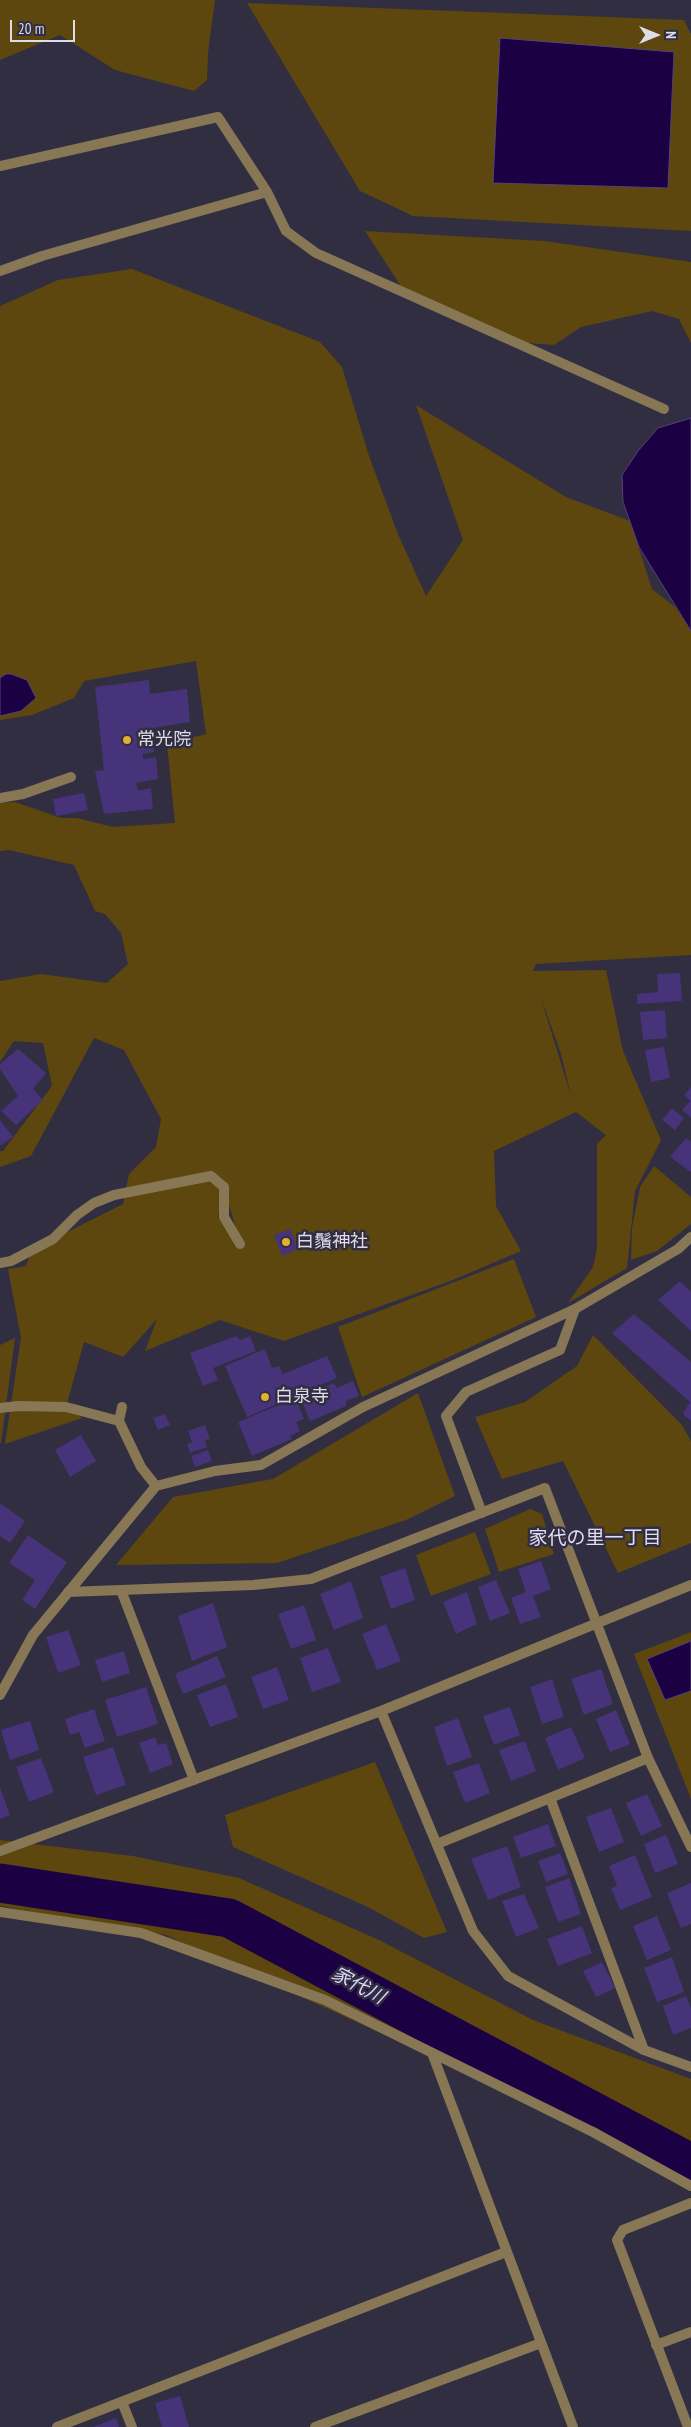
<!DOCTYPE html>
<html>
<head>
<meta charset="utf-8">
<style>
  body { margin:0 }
  #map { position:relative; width:691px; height:2427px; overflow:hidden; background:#312e41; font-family:"PT Sans Narrow",sans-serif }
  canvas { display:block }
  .north { position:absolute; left:631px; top:10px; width:50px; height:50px; -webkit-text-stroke:4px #312e41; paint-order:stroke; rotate:90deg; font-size:14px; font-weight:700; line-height:20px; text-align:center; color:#dedce8 }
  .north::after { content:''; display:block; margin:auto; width:18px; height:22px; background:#dedce8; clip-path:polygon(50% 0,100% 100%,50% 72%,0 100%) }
  .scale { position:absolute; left:10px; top:20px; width:65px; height:22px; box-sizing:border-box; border:2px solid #dedce8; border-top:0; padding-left:6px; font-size:15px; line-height:18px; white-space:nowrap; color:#dedce8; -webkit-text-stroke:4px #312e41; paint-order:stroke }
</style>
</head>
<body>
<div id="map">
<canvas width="691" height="2427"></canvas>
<div class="north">N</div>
<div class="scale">20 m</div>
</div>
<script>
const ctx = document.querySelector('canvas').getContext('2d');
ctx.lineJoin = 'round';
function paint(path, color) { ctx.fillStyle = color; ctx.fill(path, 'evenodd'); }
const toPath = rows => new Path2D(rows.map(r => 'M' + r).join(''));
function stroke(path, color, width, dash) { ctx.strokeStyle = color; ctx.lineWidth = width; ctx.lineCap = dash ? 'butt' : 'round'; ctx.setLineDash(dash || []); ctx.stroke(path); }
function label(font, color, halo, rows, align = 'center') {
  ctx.font = font + ' "PT Sans Narrow","Noto Sans JP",sans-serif'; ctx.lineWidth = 5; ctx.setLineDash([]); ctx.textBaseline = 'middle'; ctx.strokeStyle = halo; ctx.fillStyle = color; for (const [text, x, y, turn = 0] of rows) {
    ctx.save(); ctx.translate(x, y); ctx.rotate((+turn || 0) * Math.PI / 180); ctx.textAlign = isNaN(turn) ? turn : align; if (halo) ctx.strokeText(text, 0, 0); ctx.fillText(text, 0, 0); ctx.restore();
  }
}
paint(toPath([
  [0,0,215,0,208,53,207,80,194,91,115,70,60,35,0,60],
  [247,3,684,20,691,34,691,231,413,216,360,191],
  [365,231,544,241,691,262,691,343,679,319,652,311,581,327,554,345,514,342,406,294],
  [132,269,320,342,342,367,369,456,398,534,426,596,463,540,416,405,566,497,630,521,652,589,675,607,691,630,691,955,536,964,533,971,606,970,623,1051,661,1140,635,1191,627,1268,568,1303,593,1267,597,1248,597,1144,606,1135,576,1112,494,1151,496,1206,521,1251,453,1280,284,1341,220,1320,145,1351,157,1319,123,1357,84,1342,66,1407,82,1418,5,1444,21,1338,8,1269,26,1266,32,1250,123,1204,129,1174,156,1147,161,1119,124,1050,94,1038,31,1156,0,1167,0,1151,3,1151,52,1086,43,1043,14,1041,0,1062,0,981,41,974,107,983,128,964,121,933,105,914,95,911,74,865,9,850,0,851,0,803,15,802,61,818,77,818,113,827,175,823,167,744,206,734,196,661,84,681,74,698,32,715,0,720,0,306,58,280],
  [540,995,561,1054,571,1096],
  [224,1188,240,1242,239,1243,218,1217],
  [654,1166,691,1197,691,1224,657,1251,631,1260,632,1228,640,1187],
  [514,1259,536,1317,362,1397,338,1327],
  [593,1335,682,1425,691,1441,691,1543,618,1573,563,1461,502,1479,475,1417,525,1402,577,1366],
  [15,1338,1,1443,0,1444,0,1345],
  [418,1393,455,1496,406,1520,277,1563,116,1565,173,1497,273,1479],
  [530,1509,542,1514,554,1554,499,1572,485,1529],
  [475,1532,491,1574,431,1596,416,1555],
  [691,1632,691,1799,634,1654],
  [375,1762,447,1932,424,1938,368,1907,233,1847,225,1815],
  [0,1840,133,1856,239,1878,379,1940,533,2020,691,2079,691,2185,587,2127,166,1935,0,1906]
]), '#5d470f');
const water = toPath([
  [500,38,674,52,668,188,493,183,500,38],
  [691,418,691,631,639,547,623,502,622,475,638,451,658,428,691,418],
  [6,674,11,674,27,680,36,698,21,711,0,716,0,678,6,674],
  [691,1641,691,1691,665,1700,647,1659,691,1641]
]);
paint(water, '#1c0044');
stroke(water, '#564275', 1);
stroke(toPath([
  [0,1883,229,1918,691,2163]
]), '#1c0044', 39);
paint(toPath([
  [149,680,150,694,187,689,190,722,153,728,154,752,143,754,143,759,156,757,158,779,136,783,138,791,151,788,153,809,104,814,95,771,104,770,95,687],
  [84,793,88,810,56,816,53,799],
  [680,973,682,1001,637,1004,637,994,658,992,657,974],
  [665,1010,667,1038,643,1040,640,1012],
  [664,1047,670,1078,651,1082,645,1050],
  [18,1049,46,1073,33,1089,43,1100,16,1125,1,1111,18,1096,0,1069,0,1064],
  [691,1087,691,1118,682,1110,690,1101,684,1095],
  [672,1108,684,1118,675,1130,662,1120],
  [0,1120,13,1137,0,1146],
  [686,1138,691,1142,691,1172,670,1157],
  [290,1229,298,1249,282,1256,274,1235],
  [680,1281,691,1292,691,1331,658,1300],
  [634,1314,691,1362,691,1421,683,1414,690,1402,612,1333],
  [236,1336,240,1340,250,1336,256,1351,213,1368,218,1380,203,1386,190,1353],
  [265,1349,272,1368,279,1366,283,1374,327,1356,337,1378,247,1417,225,1366],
  [353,1381,359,1396,346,1401,346,1406,310,1421,300,1397,334,1383,337,1388],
  [296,1398,304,1419,296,1422,300,1431,290,1436,292,1439,252,1456,238,1422],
  [165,1414,170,1425,158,1430,153,1418],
  [205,1425,210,1439,205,1440,207,1447,190,1453,187,1444,192,1442,188,1431],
  [81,1435,96,1461,70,1477,55,1450],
  [208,1450,212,1461,195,1467,191,1456],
  [0,1503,25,1521,10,1543,0,1536],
  [28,1535,67,1562,35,1609,22,1600,35,1580,9,1563],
  [541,1561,551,1589,533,1596,541,1617,520,1624,511,1598,526,1592,518,1569],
  [405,1568,415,1600,391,1609,380,1577],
  [496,1580,510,1613,490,1621,478,1587],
  [351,1581,363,1618,334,1630,320,1594],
  [467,1592,477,1624,456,1634,443,1602],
  [213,1603,227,1647,192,1661,178,1616],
  [304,1605,316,1640,291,1649,278,1614],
  [386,1624,401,1661,377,1670,362,1634],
  [68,1630,81,1665,58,1673,46,1637],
  [328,1648,341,1682,312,1692,300,1658],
  [124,1651,130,1673,102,1682,95,1660],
  [217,1656,226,1677,183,1694,175,1674],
  [277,1667,289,1700,263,1709,251,1677],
  [601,1669,613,1704,584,1715,571,1679],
  [552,1679,564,1717,542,1724,530,1687],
  [226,1684,238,1717,210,1727,197,1695],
  [146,1687,158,1724,117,1737,105,1700],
  [510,1707,520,1735,494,1745,483,1716],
  [94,1709,105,1741,85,1748,79,1732,70,1735,65,1719],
  [616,1710,630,1744,610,1752,596,1719],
  [458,1718,472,1757,447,1766,434,1727],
  [30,1721,39,1750,10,1760,1,1730],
  [571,1727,585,1758,558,1770,545,1738],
  [155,1737,158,1745,166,1743,173,1764,150,1773,139,1743],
  [525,1741,536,1771,511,1781,499,1750],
  [113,1747,126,1785,96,1795,83,1757],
  [41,1758,54,1792,29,1802,16,1767],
  [479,1763,490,1793,465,1803,453,1772],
  [0,1787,10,1815,0,1819],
  [647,1794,662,1826,641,1836,626,1803],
  [611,1808,624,1842,599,1852,586,1817],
  [548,1824,556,1846,521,1858,513,1837],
  [666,1835,678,1864,655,1873,644,1844],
  [507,1846,521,1887,488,1900,471,1859],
  [560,1853,568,1874,546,1882,538,1861],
  [635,1855,652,1897,620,1910,611,1888,617,1886,609,1866],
  [569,1878,581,1914,558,1922,545,1887],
  [691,1883,691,1924,681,1928,667,1893],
  [524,1894,539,1928,516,1937,502,1901],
  [657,1916,671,1950,647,1960,633,1926],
  [582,1926,592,1953,558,1966,547,1939],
  [672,1957,684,1992,657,2002,644,1968],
  [602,1962,615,1988,596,1997,583,1971],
  [686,1996,691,2008,691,2028,673,2035,663,2006],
  [180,2396,189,2427,162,2427,155,2403],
  [116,2418,119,2427,93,2427]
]), '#46337a');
stroke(toPath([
  [0,166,218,117,267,192,286,231,316,253,664,409],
  [0,271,42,256,267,192],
  [0,798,23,794,71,777],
  [0,1263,11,1261,53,1239,77,1215,94,1203,114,1195,211,1176,224,1187,224,1217,240,1244],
  [0,1408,18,1406,66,1407,119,1421],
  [156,1486,215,1471,261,1465,363,1407,575,1309],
  [482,1513,446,1416,466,1392,560,1350,575,1309,678,1249,691,1237],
  [121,1590,194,1780],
  [68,1592,253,1585,311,1579,545,1488,648,1758,691,1847],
  [0,1695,33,1635,156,1486,141,1467,119,1421,122,1407],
  [550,1798,644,2050],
  [437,1844,648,1758],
  [0,1912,141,1933,325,2000,593,2132,691,2186],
  [432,2053,573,2427],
  [656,2345,691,2332],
  [122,2402,132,2427],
  [57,2427,506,2252],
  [315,2427,541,2343],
  [688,2427,617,2240,623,2230,691,2203]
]), '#877755', 10);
stroke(toPath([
  [381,1711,473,1931,508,1976,644,2050,691,2067],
  [0,1851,381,1711,691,1585]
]), '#877755', 10);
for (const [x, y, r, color] of [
  [127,740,5,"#e1af34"],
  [286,1242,5,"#e1af34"],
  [265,1397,5,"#e1af34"]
]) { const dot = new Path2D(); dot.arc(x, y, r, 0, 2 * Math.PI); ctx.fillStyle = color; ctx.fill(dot); stroke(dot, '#312e41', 2); }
label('18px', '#dedce8', '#312e41', [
  ["常光院",137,740],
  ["白鬚神社",296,1242],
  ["白泉寺",275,1397]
], 'left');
label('19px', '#e1ddf6', '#312e41', [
  ["家代の里一丁目",595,1539]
]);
label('italic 19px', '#dbd4ff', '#312e41', [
  ["家代川",358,1986,28]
]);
</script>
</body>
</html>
